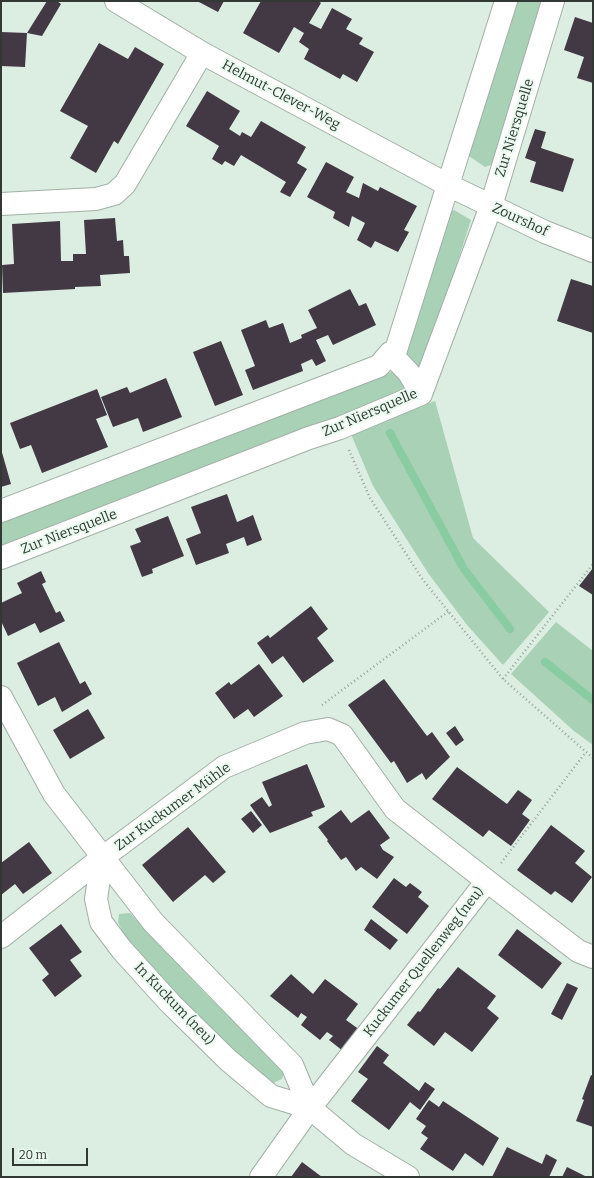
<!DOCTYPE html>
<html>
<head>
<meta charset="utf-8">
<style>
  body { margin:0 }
  #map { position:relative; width:594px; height:1178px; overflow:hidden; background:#dcede1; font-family:Bitter,serif }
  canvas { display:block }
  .frame { position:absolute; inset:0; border:2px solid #323834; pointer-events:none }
  .scale { position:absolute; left:12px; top:1148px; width:76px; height:18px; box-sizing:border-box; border:2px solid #323834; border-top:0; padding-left:5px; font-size:12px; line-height:14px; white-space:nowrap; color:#323834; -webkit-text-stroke:3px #e9faee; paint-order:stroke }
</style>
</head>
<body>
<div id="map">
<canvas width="594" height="1178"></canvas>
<div class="frame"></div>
<div class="scale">20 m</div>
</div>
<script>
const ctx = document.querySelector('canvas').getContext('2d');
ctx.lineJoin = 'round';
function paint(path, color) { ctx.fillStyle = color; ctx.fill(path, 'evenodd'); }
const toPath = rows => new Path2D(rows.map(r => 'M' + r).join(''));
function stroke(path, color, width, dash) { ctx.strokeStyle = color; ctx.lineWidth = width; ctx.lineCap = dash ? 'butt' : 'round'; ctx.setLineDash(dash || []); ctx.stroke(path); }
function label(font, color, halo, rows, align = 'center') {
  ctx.font = font + ' Bitter,serif'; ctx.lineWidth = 4; ctx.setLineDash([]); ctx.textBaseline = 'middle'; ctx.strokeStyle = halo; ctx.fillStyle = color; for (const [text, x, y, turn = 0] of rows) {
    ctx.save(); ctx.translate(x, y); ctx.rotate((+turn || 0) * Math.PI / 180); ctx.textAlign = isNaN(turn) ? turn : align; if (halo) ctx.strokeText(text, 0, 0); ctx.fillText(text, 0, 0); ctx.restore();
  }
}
paint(toPath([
  [517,1,546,1,494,164,485,167,469,156],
  [454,210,471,220,419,381,402,359,451,211],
  [396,370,409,389,1,548,1,523],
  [435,401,473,538,549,612,503,665,467,625,428,573,373,486,351,434],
  [556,622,593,651,593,745,574,731,511,674],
  [130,913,204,992,275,1060,284,1072,282,1079,273,1083,235,1053,190,1010,125,937,118,922,119,914]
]), '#a9d1b6');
stroke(toPath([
  [390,433,464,569,510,629],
  [545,662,593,700]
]), '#89cca1', 8);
paint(toPath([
  [47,1,57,1,61,4,42,36,27,33],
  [197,1,224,1,218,12],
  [261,1,318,1,321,3,309,23,321,29,332,8,352,19,346,29,363,38,359,44,374,52,357,82,343,74,340,79,304,59,309,49,299,42,304,33,294,27,279,53,243,33],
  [575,17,593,23,593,83,577,78,584,57,564,50],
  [1,32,27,33,25,67,1,66],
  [99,43,128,59,135,47,164,64,118,144,114,141,96,173,70,158,88,126,60,111],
  [207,91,240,111,229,129,240,136,242,132,251,137,261,121,306,147,297,163,307,169,290,197,280,192,286,182,241,155,234,166,225,161,222,165,212,159,219,146,186,126],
  [535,129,546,132,541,148,574,159,563,192,530,182,536,162,525,158],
  [326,162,354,177,346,192,359,198,363,183,378,191,380,187,417,206,404,230,409,232,398,252,375,241,371,248,357,240,365,223,352,216,349,227,333,218,335,212,307,197],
  [115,218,117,241,123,240,124,256,129,256,130,273,100,275,101,286,75,287,75,289,3,293,2,265,14,264,12,224,60,221,61,261,73,261,73,254,86,254,84,220],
  [571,279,593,286,593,333,557,321],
  [350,289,359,306,366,303,376,325,333,345,328,335,316,340,326,361,316,366,312,359,301,364,303,371,253,390,245,370,255,366,241,330,266,320,269,328,283,323,290,343,302,338,301,335,317,328,308,310],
  [221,341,243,395,215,406,193,352],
  [166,378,182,417,143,432,138,418,113,427,101,397,127,387,130,393],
  [97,389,107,415,96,419,108,447,42,473,31,445,20,449,10,423],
  [1,449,11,484,1,487],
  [227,494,237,522,253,515,262,540,247,546,244,537,226,544,229,553,196,565,186,539,201,533,191,507],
  [168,516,184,556,152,569,153,573,142,577,130,546,141,542,135,529],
  [593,568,593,595,579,586],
  [41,571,46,582,42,584,56,613,60,611,65,621,40,633,35,623,8,636,1,621,1,603,22,593,17,583],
  [311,606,328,629,317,638,334,661,303,683,283,656,272,664,257,643,268,635,270,638],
  [59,642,80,684,85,681,92,694,62,712,55,697,38,706,17,663],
  [259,664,283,696,254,717,248,709,234,719,215,693,229,682,231,685],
  [384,679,427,736,432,732,450,757,426,780,422,773,407,783,394,761,391,763,348,705],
  [88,709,105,738,70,759,53,730],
  [455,726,464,740,456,746,446,733],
  [307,764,325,807,311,812,313,816,270,833,250,805,262,797,269,807,272,805,262,782],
  [457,767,507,804,518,790,532,800,522,814,530,820,511,846,489,830,483,837,432,799],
  [341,810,351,823,369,810,390,838,380,845,383,850,394,857,377,879,361,867,356,871,346,857,341,860,327,841,328,840,318,827],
  [251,811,262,825,253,833,241,819],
  [551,825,585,851,575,863,592,877,572,903,555,891,551,895,517,870],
  [188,827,226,872,213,883,205,875,173,902,142,865],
  [29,842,52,873,23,894,15,884,1,895,1,863],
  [394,878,406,887,410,883,422,892,418,897,429,906,407,934,372,907],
  [371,919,398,940,390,950,364,930],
  [61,924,82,952,70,960,82,976,55,997,42,980,49,974,29,948],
  [517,929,562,963,542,989,498,955],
  [458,967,496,996,487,1008,499,1018,472,1052,445,1032,434,1046,407,1025,418,1011,420,1012,438,988,440,989],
  [291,974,313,994,325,979,358,1004,346,1020,360,1030,343,1051,329,1040,333,1036,327,1032,320,1040,301,1025,307,1017,301,1013,298,1018,270,996],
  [567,983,578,988,562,1020,551,1014],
  [377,1046,389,1055,383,1063,419,1091,425,1082,435,1089,420,1110,410,1102,389,1130,351,1101,368,1079,358,1072],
  [591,1075,593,1076,593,1127,576,1121,584,1100,582,1099],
  [429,1100,439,1107,443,1101,499,1138,483,1166,465,1153,453,1171,420,1149,428,1138,421,1133,426,1126,416,1119],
  [507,1147,542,1164,546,1154,557,1160,549,1177,492,1177],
  [302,1162,322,1177,291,1177],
  [567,1167,587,1177,562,1177]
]), '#433944');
const minor = toPath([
  [116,1,202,53,448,185,545,232,593,251],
  [1,204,96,199,114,194,125,184,202,53],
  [390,353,409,373,421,394],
  [1,511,379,366,390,353,396,350,506,1],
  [1,558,309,438,340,428,421,394,491,206,553,1],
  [1,697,54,794,153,922,292,1065,310,1108],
  [102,858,96,899,101,922,122,950,170,1003,228,1060,271,1096,310,1108,353,1144,408,1177],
  [1,937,102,858,224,767,305,733,328,729,342,735,395,809,487,881],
  [261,1177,310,1108,487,881,578,951,593,957]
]);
stroke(minor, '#a1b0a6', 24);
stroke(toPath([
  [349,450,370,498,423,580,503,679,593,758],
  [503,679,593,564],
  [322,705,449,611],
  [501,863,586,752]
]), '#97a39a', 2.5, [1, 3]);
stroke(minor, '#fff', 22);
label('14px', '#323834', '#e9faee', [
  ["Helmut-Clever-Weg",281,95,28],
  ["Zur Niersquelle",515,128,-73],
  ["Zourshof",520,220,25],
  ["Zur Niersquelle",370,413,-23],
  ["Zur Niersquelle",69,532,-21],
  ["Zur Kuckumer Mühle",173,807,-36],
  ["Kuckumer Quellenweg (neu)",424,962,-52],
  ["In Kuckum (neu)",174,1004,46]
]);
</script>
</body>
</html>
